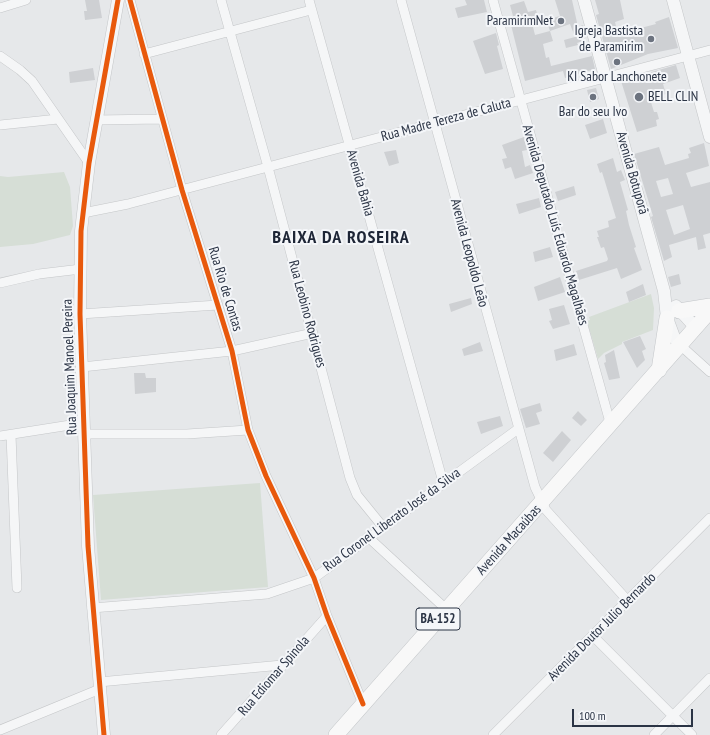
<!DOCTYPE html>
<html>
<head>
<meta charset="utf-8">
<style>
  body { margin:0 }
  #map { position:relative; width:710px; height:735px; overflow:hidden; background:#e6e8ea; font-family:"PT Sans Narrow",sans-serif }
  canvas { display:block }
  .scale { position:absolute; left:572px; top:709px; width:121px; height:18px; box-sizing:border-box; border:2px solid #2b3445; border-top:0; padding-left:5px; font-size:12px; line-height:14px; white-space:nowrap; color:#2b3445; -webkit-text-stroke:3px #f4f6f9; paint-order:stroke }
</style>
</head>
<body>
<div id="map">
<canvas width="710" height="735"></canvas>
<div class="scale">100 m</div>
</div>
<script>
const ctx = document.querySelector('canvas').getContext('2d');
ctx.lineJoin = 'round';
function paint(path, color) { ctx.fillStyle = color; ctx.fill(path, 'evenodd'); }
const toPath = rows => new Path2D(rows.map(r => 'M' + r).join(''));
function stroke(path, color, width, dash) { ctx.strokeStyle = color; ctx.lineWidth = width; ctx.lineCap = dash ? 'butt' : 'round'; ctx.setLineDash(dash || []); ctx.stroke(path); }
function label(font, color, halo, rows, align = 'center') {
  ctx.font = font + ' "PT Sans Narrow",sans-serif'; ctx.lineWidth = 4; ctx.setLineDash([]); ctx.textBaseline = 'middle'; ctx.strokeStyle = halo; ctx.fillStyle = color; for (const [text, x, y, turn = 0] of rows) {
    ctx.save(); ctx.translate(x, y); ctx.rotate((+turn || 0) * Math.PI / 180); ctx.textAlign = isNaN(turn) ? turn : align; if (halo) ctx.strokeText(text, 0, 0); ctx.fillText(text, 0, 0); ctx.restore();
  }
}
paint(toPath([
  [64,172,70,187,73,226,70,235,33,244,0,247,0,176,8,177],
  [651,294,654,308,653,330,622,342,622,344,604,353,598,359,587,321,590,320,589,317],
  [260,483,268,587,101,600,93,495]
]), '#d6ded6');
paint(toPath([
  [85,0,99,0,102,18,85,20,84,11,87,11],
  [465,0,484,0,487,12,458,18,455,8,467,5],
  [555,0,572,0,578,27,583,25,585,33,580,34,582,41,577,43,578,45,566,48,564,40,575,37,570,24,550,31,546,20,560,16],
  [595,0,620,0,624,19,615,22,618,34,656,24,655,22,669,17,678,48,648,54,611,69,596,15,599,14],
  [524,1,528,12,536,10,539,21,532,23,535,35,550,31,553,41,543,44,546,58,549,57,551,66,592,56,595,69,565,78,563,71,525,81,509,17,513,16,510,5],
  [496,33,499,45,497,46,503,69,485,74,473,41],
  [676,65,680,78,663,84,666,94,650,99,654,112,657,112,659,119,656,120,657,126,637,132,621,81],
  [93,68,95,80,70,83,69,72],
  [596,88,599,99,590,102,587,90],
  [603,119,607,133,590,139,585,125],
  [524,137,527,150,522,151,525,167,530,165,533,173,515,179,511,167,505,169,502,159,507,158,502,145],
  [704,143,709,166,686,173,691,187,710,182,710,233,703,235,706,248,698,250,696,237,669,245,672,257,664,261,651,217,653,216,634,154,659,147,665,165,689,158,688,154,691,153,689,148],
  [668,178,673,194,661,197,656,181],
  [683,205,690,229,674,235,666,210],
  [396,150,399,163,389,166,384,152],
  [613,158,617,172,621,170,625,180,620,182,628,210,626,211,629,225,636,247,634,248,642,270,621,279,617,268,579,280,576,271,607,261,608,259,604,247,601,248,597,237,599,237,597,231,609,227,608,221,616,218,602,172,600,173,597,164],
  [574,186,576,195,558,201,555,192],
  [539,198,541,207,519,214,516,204],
  [550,247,553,257,535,262,533,252],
  [679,274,681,284,671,287,668,277],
  [560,277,565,292,538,301,534,287],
  [643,284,646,295,629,302,626,292],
  [471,298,472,304,451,312,449,304],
  [564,305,570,324,553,329,549,321,552,320,549,309],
  [640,336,646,349,642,351,645,360,637,368,623,342],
  [480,342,483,351,464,356,462,349],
  [574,344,577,355,556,361,554,350],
  [614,350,620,378,609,380,604,363,606,362,605,355],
  [134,373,145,373,146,378,156,378,156,392,135,394],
  [540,403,542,411,536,413,540,424,526,428,520,409],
  [578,411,587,420,581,426,572,418],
  [500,416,503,426,481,434,477,422],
  [562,431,571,440,553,462,543,453]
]), '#ced0d3');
const minor = toPath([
  [130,0,182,190,232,351,248,430,266,476,314,578,327,616,363,704],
  [221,0,268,167,350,478,357,495,383,527],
  [309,0,443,482],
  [401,0,535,487,546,510,628,601],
  [493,0,611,426],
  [0,8,26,0],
  [144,54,311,10],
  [0,56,20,70,32,81,89,163],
  [96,120,162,119],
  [0,125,58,119],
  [83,213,128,204,710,50],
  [0,283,39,274,81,269],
  [80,314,218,305],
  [680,345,710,372],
  [82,367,232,351,313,333],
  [84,434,187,434,248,430],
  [11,435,17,588],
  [0,436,83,423],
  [368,537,446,609],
  [92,608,267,594,314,578,518,429],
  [593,636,692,735],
  [99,682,282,665],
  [0,730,100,689],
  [221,735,327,616],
  [493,735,710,518],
  [654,735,710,678]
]);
const tertiary = toPath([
  [584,0,664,291,667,318,674,337,680,345],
  [673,0,710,137],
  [676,306,695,327],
  [104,735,88,546,80,314,81,231,89,163,118,0]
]);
const primary = toPath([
  [679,311,710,306],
  [659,370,667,318],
  [336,735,710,311]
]);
stroke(minor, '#c4c6c8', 10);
stroke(tertiary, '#c4c6c8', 13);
stroke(primary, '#c2c5c8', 16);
stroke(minor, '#f5f6f7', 9);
stroke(tertiary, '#f5f6f7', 12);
stroke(primary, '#f8f8f8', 15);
stroke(toPath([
  [130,0,182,190,232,351,248,430,266,476,314,578,327,616,363,704],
  [104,735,88,546,80,314,81,231,89,163,118,0]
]), '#e8590c', 5);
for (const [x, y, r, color] of [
  [561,21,4,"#6c737f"],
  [651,39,4,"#6c737f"],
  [617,62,4,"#6c737f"],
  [593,97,4,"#6c737f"],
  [639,97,5,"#6c737f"]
]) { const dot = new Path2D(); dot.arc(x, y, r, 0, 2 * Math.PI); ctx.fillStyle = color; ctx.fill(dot); stroke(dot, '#f4f6f9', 1.5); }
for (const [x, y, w] of [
  [438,619,44]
]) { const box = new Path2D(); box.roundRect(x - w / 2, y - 11, w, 22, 3); ctx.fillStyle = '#f4f6f9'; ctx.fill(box); stroke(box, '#2b3445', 1); }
label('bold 13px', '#2b3445', null, [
  ["BA-152",438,619]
]);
label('14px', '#2b3445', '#f4f6f9', [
  ["ParamirimNet",553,21],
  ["Igreja Bastista",643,31],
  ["de Paramirim",643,47],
  ["KI Sabor Lanchonete",617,77,"center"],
  ["BELL CLIN",648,97,"left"],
  ["Bar do seu Ivo",593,112,"center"]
], 'right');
label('14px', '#2b3445', '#f4f6f9', [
  ["Rua Madre Tereza de Caluta",446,120,-15],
  ["Avenida Botuporã",632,173,74],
  ["Avenida Bahia",360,183,74],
  ["Avenida Deputado Luís Eduardo Magalhães",555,225,74],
  ["Avenida Leopoldo Leão",469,253,75],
  ["Rua Rio de Contas",225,289,73],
  ["Rua Leobino Rodrigues",307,314,75],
  ["Rua Joaquim Manoel Pereira",70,367,-92],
  ["Rua Coronel Liberato José da Silva",392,520,-36],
  ["Avenida Macaúbas",509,540,-48],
  ["Avenida Doutor Julio Bernardo",602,627,-45],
  ["Rua Ediomar Spinola",274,676,-49]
]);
ctx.letterSpacing = '1px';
label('bold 18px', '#1d2536', '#f4f6f9', [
  ["BAIXA DA ROSEIRA",341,238]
]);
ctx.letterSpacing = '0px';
</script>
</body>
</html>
